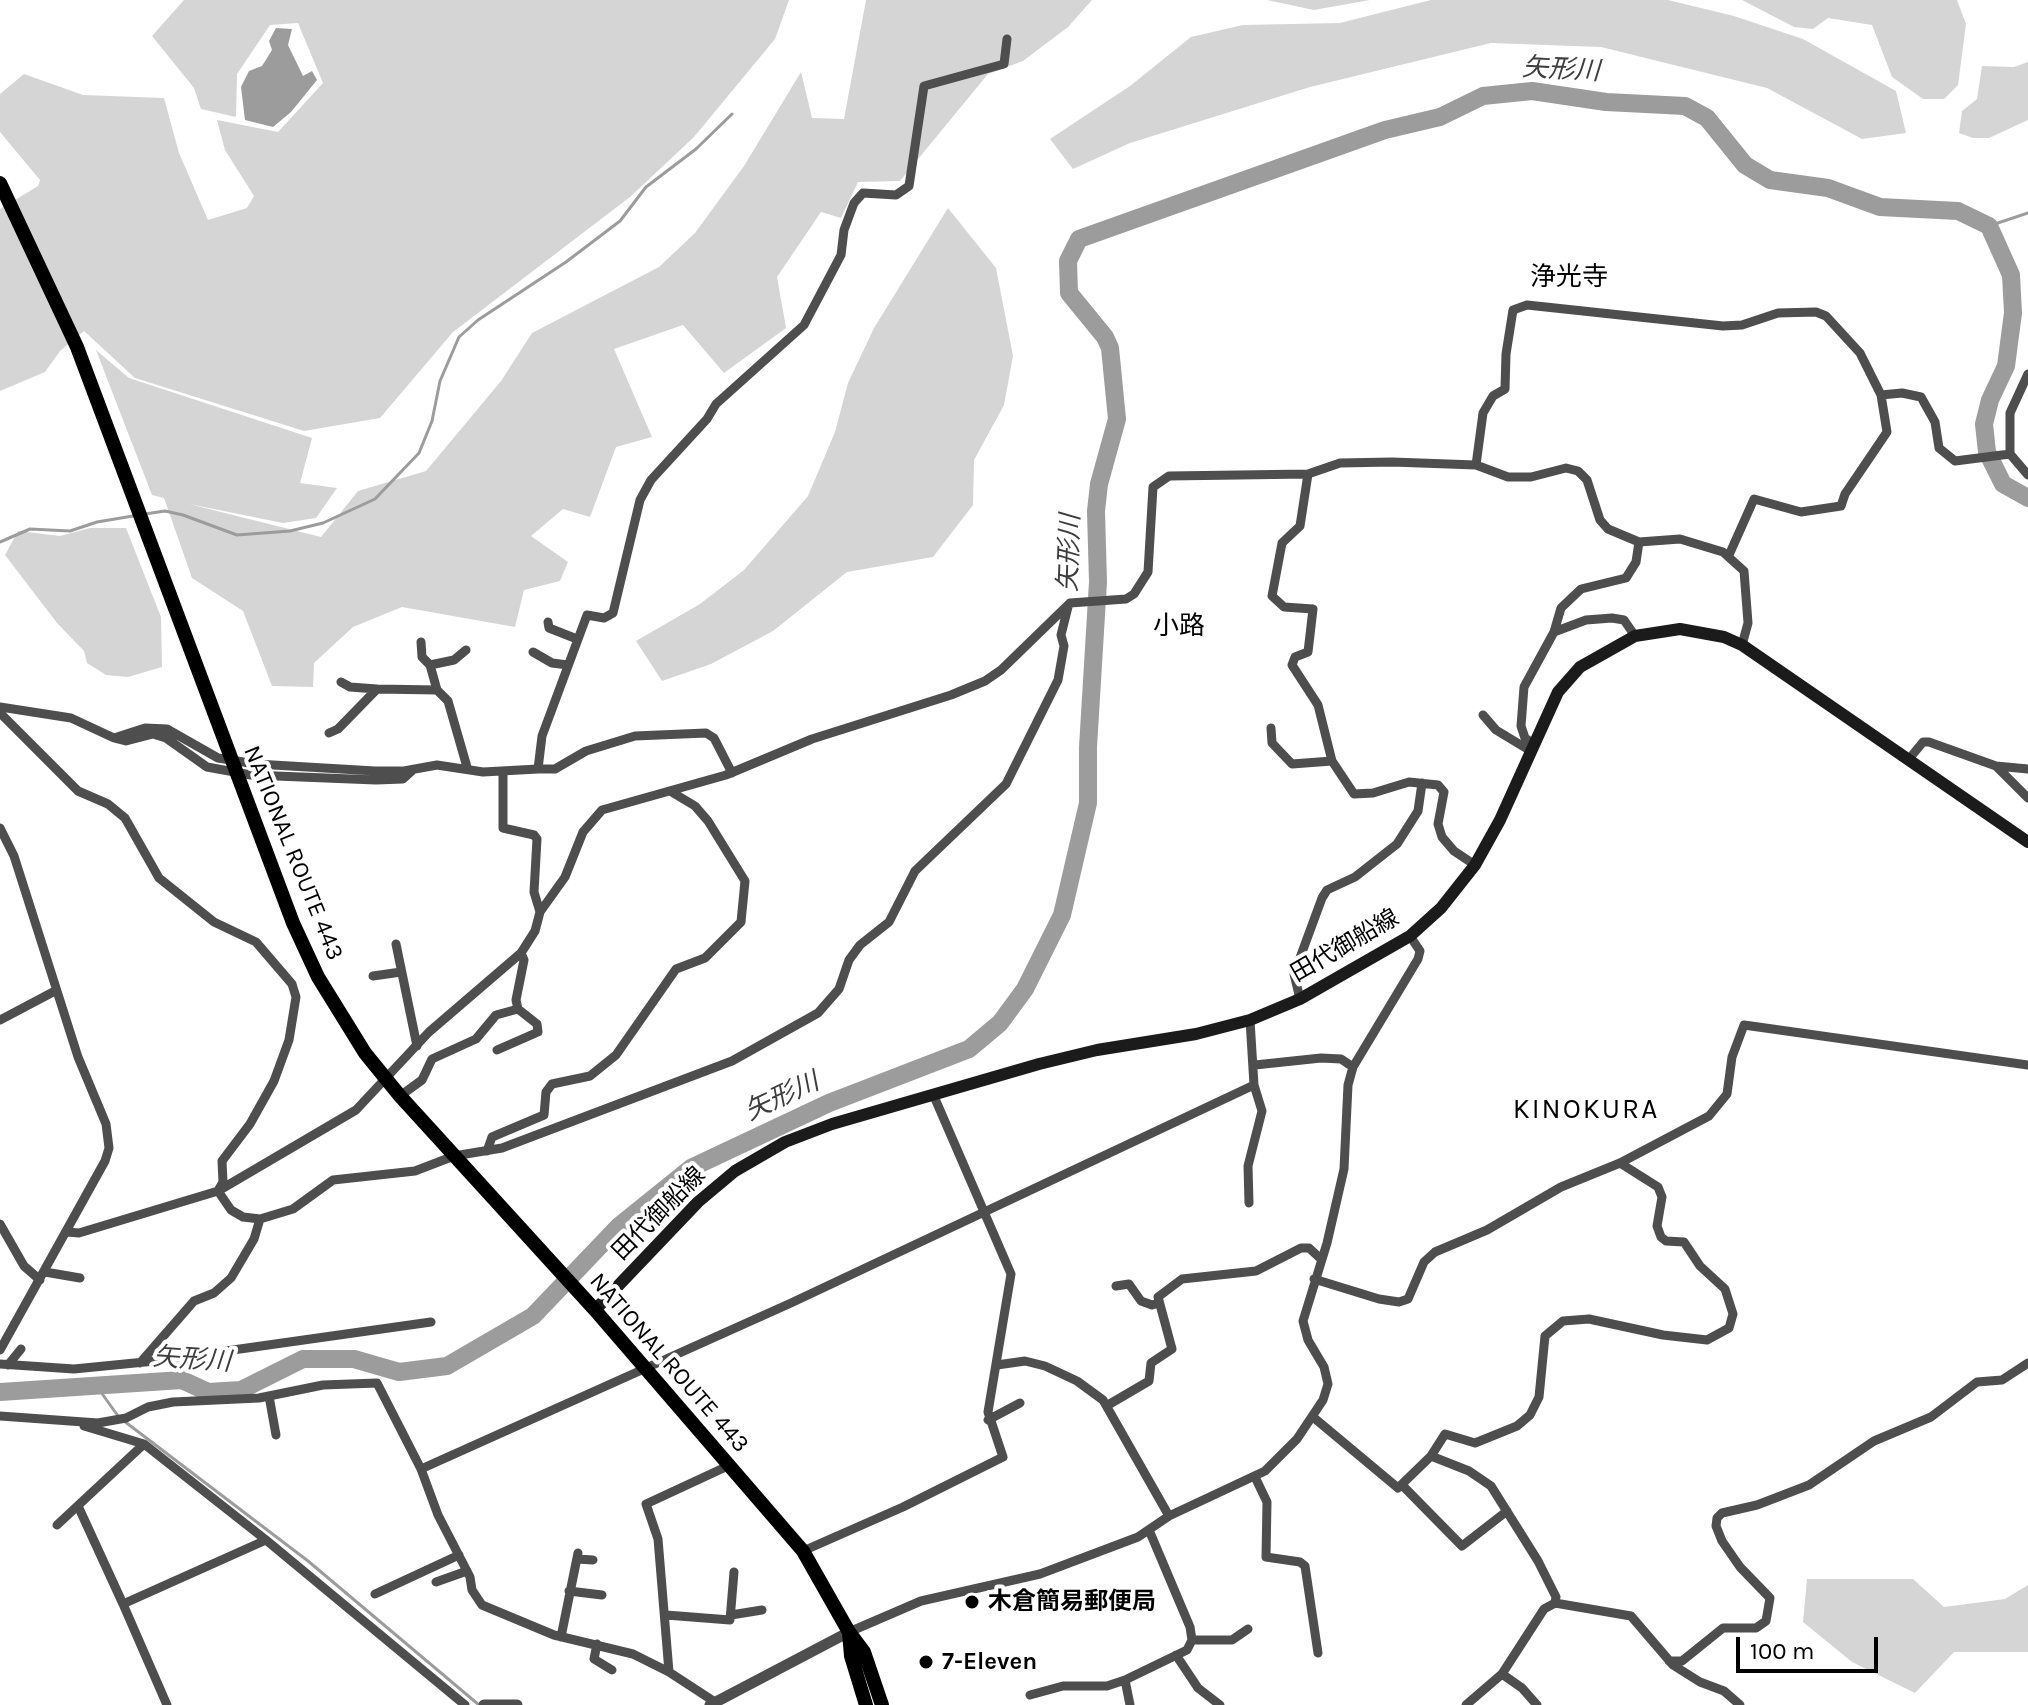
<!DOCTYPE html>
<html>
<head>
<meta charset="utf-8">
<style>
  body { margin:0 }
  #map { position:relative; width:2028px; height:1705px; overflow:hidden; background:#fff; font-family:Karla,sans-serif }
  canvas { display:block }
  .scale { position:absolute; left:1736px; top:1637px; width:142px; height:36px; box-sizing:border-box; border:4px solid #000; border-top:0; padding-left:10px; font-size:24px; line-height:28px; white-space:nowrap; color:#000; -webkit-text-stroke:6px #fff; paint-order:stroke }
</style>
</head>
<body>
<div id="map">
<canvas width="2028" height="1705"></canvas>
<div class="scale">100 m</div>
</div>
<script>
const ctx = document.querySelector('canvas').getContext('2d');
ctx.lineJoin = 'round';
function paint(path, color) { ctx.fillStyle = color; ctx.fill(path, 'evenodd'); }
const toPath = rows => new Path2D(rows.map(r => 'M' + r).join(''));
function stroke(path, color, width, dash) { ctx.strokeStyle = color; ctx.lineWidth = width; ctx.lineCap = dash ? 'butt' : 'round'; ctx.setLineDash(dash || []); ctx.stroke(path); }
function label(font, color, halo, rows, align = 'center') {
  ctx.font = font + ' Karla,"Noto Sans JP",sans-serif'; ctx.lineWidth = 8; ctx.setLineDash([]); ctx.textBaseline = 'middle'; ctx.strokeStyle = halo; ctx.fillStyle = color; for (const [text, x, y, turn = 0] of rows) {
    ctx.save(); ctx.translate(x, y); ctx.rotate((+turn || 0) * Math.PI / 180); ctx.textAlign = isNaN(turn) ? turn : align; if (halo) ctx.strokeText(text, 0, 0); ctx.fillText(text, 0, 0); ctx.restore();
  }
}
paint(toPath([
  [184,0,789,0,775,39,694,137,630,197,453,332,380,418,304,431,135,378,84,331,60,351,45,372,0,391,0,209,38,186,40,180,0,132,0,94,24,74,83,95,164,98,179,153,208,220,247,208,254,196,225,150,217,120,278,132,323,83,298,23,270,25,237,74,236,117,201,109,194,88,152,36],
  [866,0,1092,0,1068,27,1023,61,988,74,900,181,858,182,841,218,821,212,777,277,786,328,724,373,683,325,614,349,652,437,616,447,590,517,563,509,531,536,568,562,560,581,524,590,515,627,402,607,353,627,314,663,313,687,272,686,243,611,192,578,164,498,152,495,96,350,129,378,312,438,300,483,337,488,316,518,283,523,189,504,321,537,358,491,426,471,501,381,532,333,659,267,695,233,744,166,801,72,812,118,844,119],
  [1267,0,1370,0,1314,10],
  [1431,0,1668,0,1734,16,1803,39,1896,91,1906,133,1862,139,1767,88,1601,47,1491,43,1310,87,1130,143,1073,169,1050,139,1130,86,1191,37,1243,25,1340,23],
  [1742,0,1957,0,1966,24,1958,85,1944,99,1923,99,1892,77,1872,25,1828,18,1813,29,1794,27],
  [2028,62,2028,120,1989,138,1973,138,1959,133,1962,111,1977,99,1982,66,2014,67],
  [948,208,996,268,1013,356,1004,405,974,460,973,505,933,557,847,572,773,631,711,664,662,681,636,641,700,604,744,570,808,496,835,432,848,383,874,328],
  [90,528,126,528,161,617,162,667,128,677,106,675,87,663,84,651,57,623,5,555,18,531,60,536],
  [1807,1579,1913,1579,1944,1607,2005,1599,2028,1585,2028,1652,1954,1652,1915,1693,1852,1662,1803,1622]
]), '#d5d5d5');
paint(toPath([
  [276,28,292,29,288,45,303,76,312,71,317,80,291,112,273,127,245,120,241,87,249,71,262,66,272,50,269,41]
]), '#9c9c9c');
stroke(toPath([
  [1989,226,2028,213],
  [145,514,165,511,183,515,237,535,290,531,323,523,375,499,419,453,432,421,440,381,459,337,478,320,566,262,620,221,646,187,696,149,732,114],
  [0,542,30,529,70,531,97,522,133,516],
  [98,1388,118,1416],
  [124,1421,308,1561,479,1705]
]), '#9c9c9c', 3);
stroke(toPath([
  [0,1392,182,1380,208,1392,241,1390,303,1359,354,1359,399,1372,447,1366,533,1316,619,1226,691,1168,829,1103,969,1049,1000,1023,1025,989,1062,915,1088,803,1088,747,1098,582,1096,511,1099,484,1117,419,1110,348,1105,337,1069,293,1068,261,1079,239,1385,130,1440,117,1483,96,1532,91,1606,102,1685,106,1707,118,1745,165,1770,180,1828,188,1880,207,1958,211,1989,226,2011,275,2013,313,2006,366,1990,400,1984,424,1987,452,2003,484,2028,498]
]), '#9c9c9c', 18);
stroke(toPath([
  [2028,374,2010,413,2010,454,2028,475],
  [1881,395,1902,393,1921,397,1935,422,1939,448,1955,461,2010,454],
  [1476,465,1483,413,1493,396,1505,389,1506,354,1513,310,1527,305,1723,326,1742,325,1778,313,1816,312,1826,316,1860,353,1881,395,1887,432,1845,494,1841,506,1801,512,1754,499,1729,555],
  [1308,474,1300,526,1282,543,1272,596,1284,607,1313,609,1308,652,1295,657,1292,665,1318,705,1332,761,1354,794,1373,793,1409,782,1438,785,1444,792,1438,824,1442,837,1454,851,1475,865],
  [548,622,549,628,577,639],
  [1554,632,1586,620,1612,618,1624,620,1635,636],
  [421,642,422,657,430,665],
  [533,652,552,663,568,665],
  [341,682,350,687,377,689],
  [437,690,430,665,454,660,466,650],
  [0,707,71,718,114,738,145,728,167,729,218,758,256,764,375,771,404,771,437,765,483,772,538,769,542,736,587,615,604,618,613,613,640,500,651,480,707,419,716,404,804,325,841,255,844,230,854,203,863,193,896,195,909,186,924,86,1004,64,1007,39],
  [0,713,78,791,108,804,125,818,159,878,214,922,256,942,292,984,296,997,289,1040,274,1081,250,1124,222,1161,223,1182,219,1189],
  [1483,715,1496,730,1529,750],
  [1271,728,1272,743,1292,764,1332,761],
  [329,733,338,729,377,689,437,690,448,701,467,767],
  [114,738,126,741,153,734,166,738,207,767,251,775,376,780,403,779,414,769],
  [1532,743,1525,738,1521,726,1524,687,1554,632,1561,608,1581,589,1626,578,1636,562,1639,542],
  [1909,759,1923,742,1929,742,1996,766,2028,798],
  [1996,766,2028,769],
  [538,769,555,769,586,751,635,736,706,733,714,738,732,773],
  [503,771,503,828,534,835,537,839,534,892,540,912],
  [0,828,14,856,78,1057,106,1124,109,1148,105,1161,0,1350],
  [396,944,417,1046],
  [373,976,401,972],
  [1300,999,1294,974,1322,898,1327,890,1355,877,1397,844,1418,811,1422,783],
  [0,1020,55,991],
  [497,1050,538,1032,537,1024,518,1009,516,1000,524,960,521,953],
  [1255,1065,1321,1058,1341,1059,1353,1067],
  [400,1096,422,1080,432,1059,476,1039,496,1015,518,1009],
  [487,1151,492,1137,544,1115,546,1092,552,1084,590,1076,616,1055,676,969,705,958,741,922,745,881,708,821,695,806,670,791],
  [218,1191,231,1210,243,1217,260,1219,293,1209,333,1180,415,1171,454,1156,502,1148,732,1061,818,1013,839,989,849,960,860,945,889,922,915,871,1006,784,1058,680,1064,646,1061,635,1068,607],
  [1249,1203,1248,1166,1262,1111,1254,1085],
  [0,1224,24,1266,40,1280],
  [67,1232,79,1233,218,1191,356,1110,429,1032,521,953,535,931,540,912,565,877,583,832,602,810,726,775,812,739,951,695,985,681,1001,670,1070,603,1126,599,1134,594,1148,572,1153,487,1169,476,1308,474,1340,463,1392,462,1476,465,1508,477,1531,477,1566,468,1578,471,1587,480,1600,520,1608,529,1639,542,1680,539,1723,552,1744,571,1748,623,1742,645],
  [45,1272,80,1278],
  [1314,1279,1379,1299,1399,1302,1408,1299,1424,1262,1435,1252,1487,1230,1561,1187,1620,1163,1709,1116,1727,1094,1732,1057,1744,1025,2028,1065],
  [1116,1286,1129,1284,1141,1301,1152,1305,1159,1303],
  [140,1363,194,1301,214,1293,231,1278,254,1239,260,1219],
  [0,1364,74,1369,155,1361,431,1322],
  [8,1365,21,1349],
  [997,1365,1025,1361,1045,1366,1077,1381,1103,1400,1169,1516],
  [269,1396,276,1435],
  [1108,1405,1149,1381,1151,1363,1172,1349,1158,1297,1182,1279,1256,1271,1301,1248,1309,1248,1321,1259],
  [0,1416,98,1423,126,1418,148,1407,173,1402,259,1398,323,1385,377,1383,421,1469,438,1515,470,1577,472,1590,482,1605,554,1635,633,1654,669,1672,715,1702],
  [1313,1417,1398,1488,1431,1456,1445,1434,1475,1443,1517,1426,1530,1415,1539,1397,1545,1336,1563,1321,1589,1319,1663,1335,1707,1340,1729,1328,1733,1314,1725,1289,1700,1266,1684,1242,1666,1241,1661,1237,1657,1226,1662,1197,1658,1187,1620,1163],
  [988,1420,1020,1403],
  [84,1426,144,1444,266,1540,465,1705],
  [1431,1456,1469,1471,1491,1486,1538,1561,1556,1597,1555,1603],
  [421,1469,791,1303,1254,1085,1250,1020],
  [1255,1477,1267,1502,1266,1557,1300,1562,1305,1566,1318,1653],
  [1403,1486,1462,1546,1507,1511],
  [78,1506,123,1604],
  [57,1525,144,1444],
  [803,1551,903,1507,1003,1457,988,1412,1011,1274,933,1094],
  [577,1559,593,1560],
  [436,1582,467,1571],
  [569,1591,602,1595],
  [375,1594,459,1555],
  [666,1615,730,1620,734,1572],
  [731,1615,762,1610],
  [849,1632,921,1601,1040,1574,1138,1537,1169,1516,1265,1471,1297,1439,1323,1400,1328,1384,1324,1367,1308,1340,1303,1321,1327,1243,1344,1169,1348,1085,1353,1067,1418,959,1420,951,1410,936],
  [561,1637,578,1553],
  [1192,1640,1232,1640,1248,1629],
  [597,1644,594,1659,612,1670],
  [1176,1655,1198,1688,1220,1705],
  [1669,1661,1682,1661,1723,1628,1756,1628,1766,1621,1770,1598,1740,1567,1722,1541,1716,1526,1717,1518,1722,1513,1757,1505,1809,1485,1874,1441,1931,1417,1977,1382,2002,1380,2028,1363],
  [669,1672,658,1539,646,1504,730,1465],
  [1502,1674,1522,1688,1537,1705],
  [1030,1695,1063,1686,1107,1686,1125,1680],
  [167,1705,123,1604,266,1540],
  [1130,1705,1125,1680,1187,1650,1192,1640,1190,1627,1149,1530],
  [1466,1705,1502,1674,1544,1609,1555,1603,1631,1616,1673,1665,1700,1682,1724,1691,1740,1705]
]), '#4e4e4e', 9);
stroke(toPath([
  [484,1705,517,1705],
  [710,1705,849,1632]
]), '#4e4e4e', 11);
stroke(toPath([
  [595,1310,698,1202,735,1171,785,1142,832,1124,1039,1064,1097,1050,1196,1034,1250,1020,1300,999,1410,936,1441,908,1475,865,1500,820,1558,692,1580,667,1635,636,1680,629,1724,637,1742,645,2028,842]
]), '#1b1b1b', 12);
stroke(toPath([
  [0,183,77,347,293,923,318,977,365,1053,400,1096,595,1310,803,1551,849,1632,864,1652,882,1705],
  [849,1633,851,1656,866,1705]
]), '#000', 14);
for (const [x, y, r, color] of [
  [972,1602,8,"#000"],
  [926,1662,8,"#000"]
]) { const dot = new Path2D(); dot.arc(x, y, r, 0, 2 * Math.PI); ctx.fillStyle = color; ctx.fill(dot); stroke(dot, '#fff', 3); }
label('24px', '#000', '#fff', [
  ["NATIONAL ROUTE 443",293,853,68],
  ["田代御船線",1345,946,-30],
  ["田代御船線",659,1214,-45],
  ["NATIONAL ROUTE 443",669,1363,49]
]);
label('bold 24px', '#000', '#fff', [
  ["木倉簡易郵便局",988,1602],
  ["7-Eleven",942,1662]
], 'left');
label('italic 26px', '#3d3d3d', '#fff', [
  ["矢形川",1561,70,3],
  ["矢形川",1070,553,-88],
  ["矢形川",782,1097,-25],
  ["矢形川",192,1360,4]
]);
label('26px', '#000', '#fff', [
  ["浄光寺",1569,278],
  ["小路",1179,627]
]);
ctx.letterSpacing = '2px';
label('28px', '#000', '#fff', [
  ["KINOKURA",1586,1110]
]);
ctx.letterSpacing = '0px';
</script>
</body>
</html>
